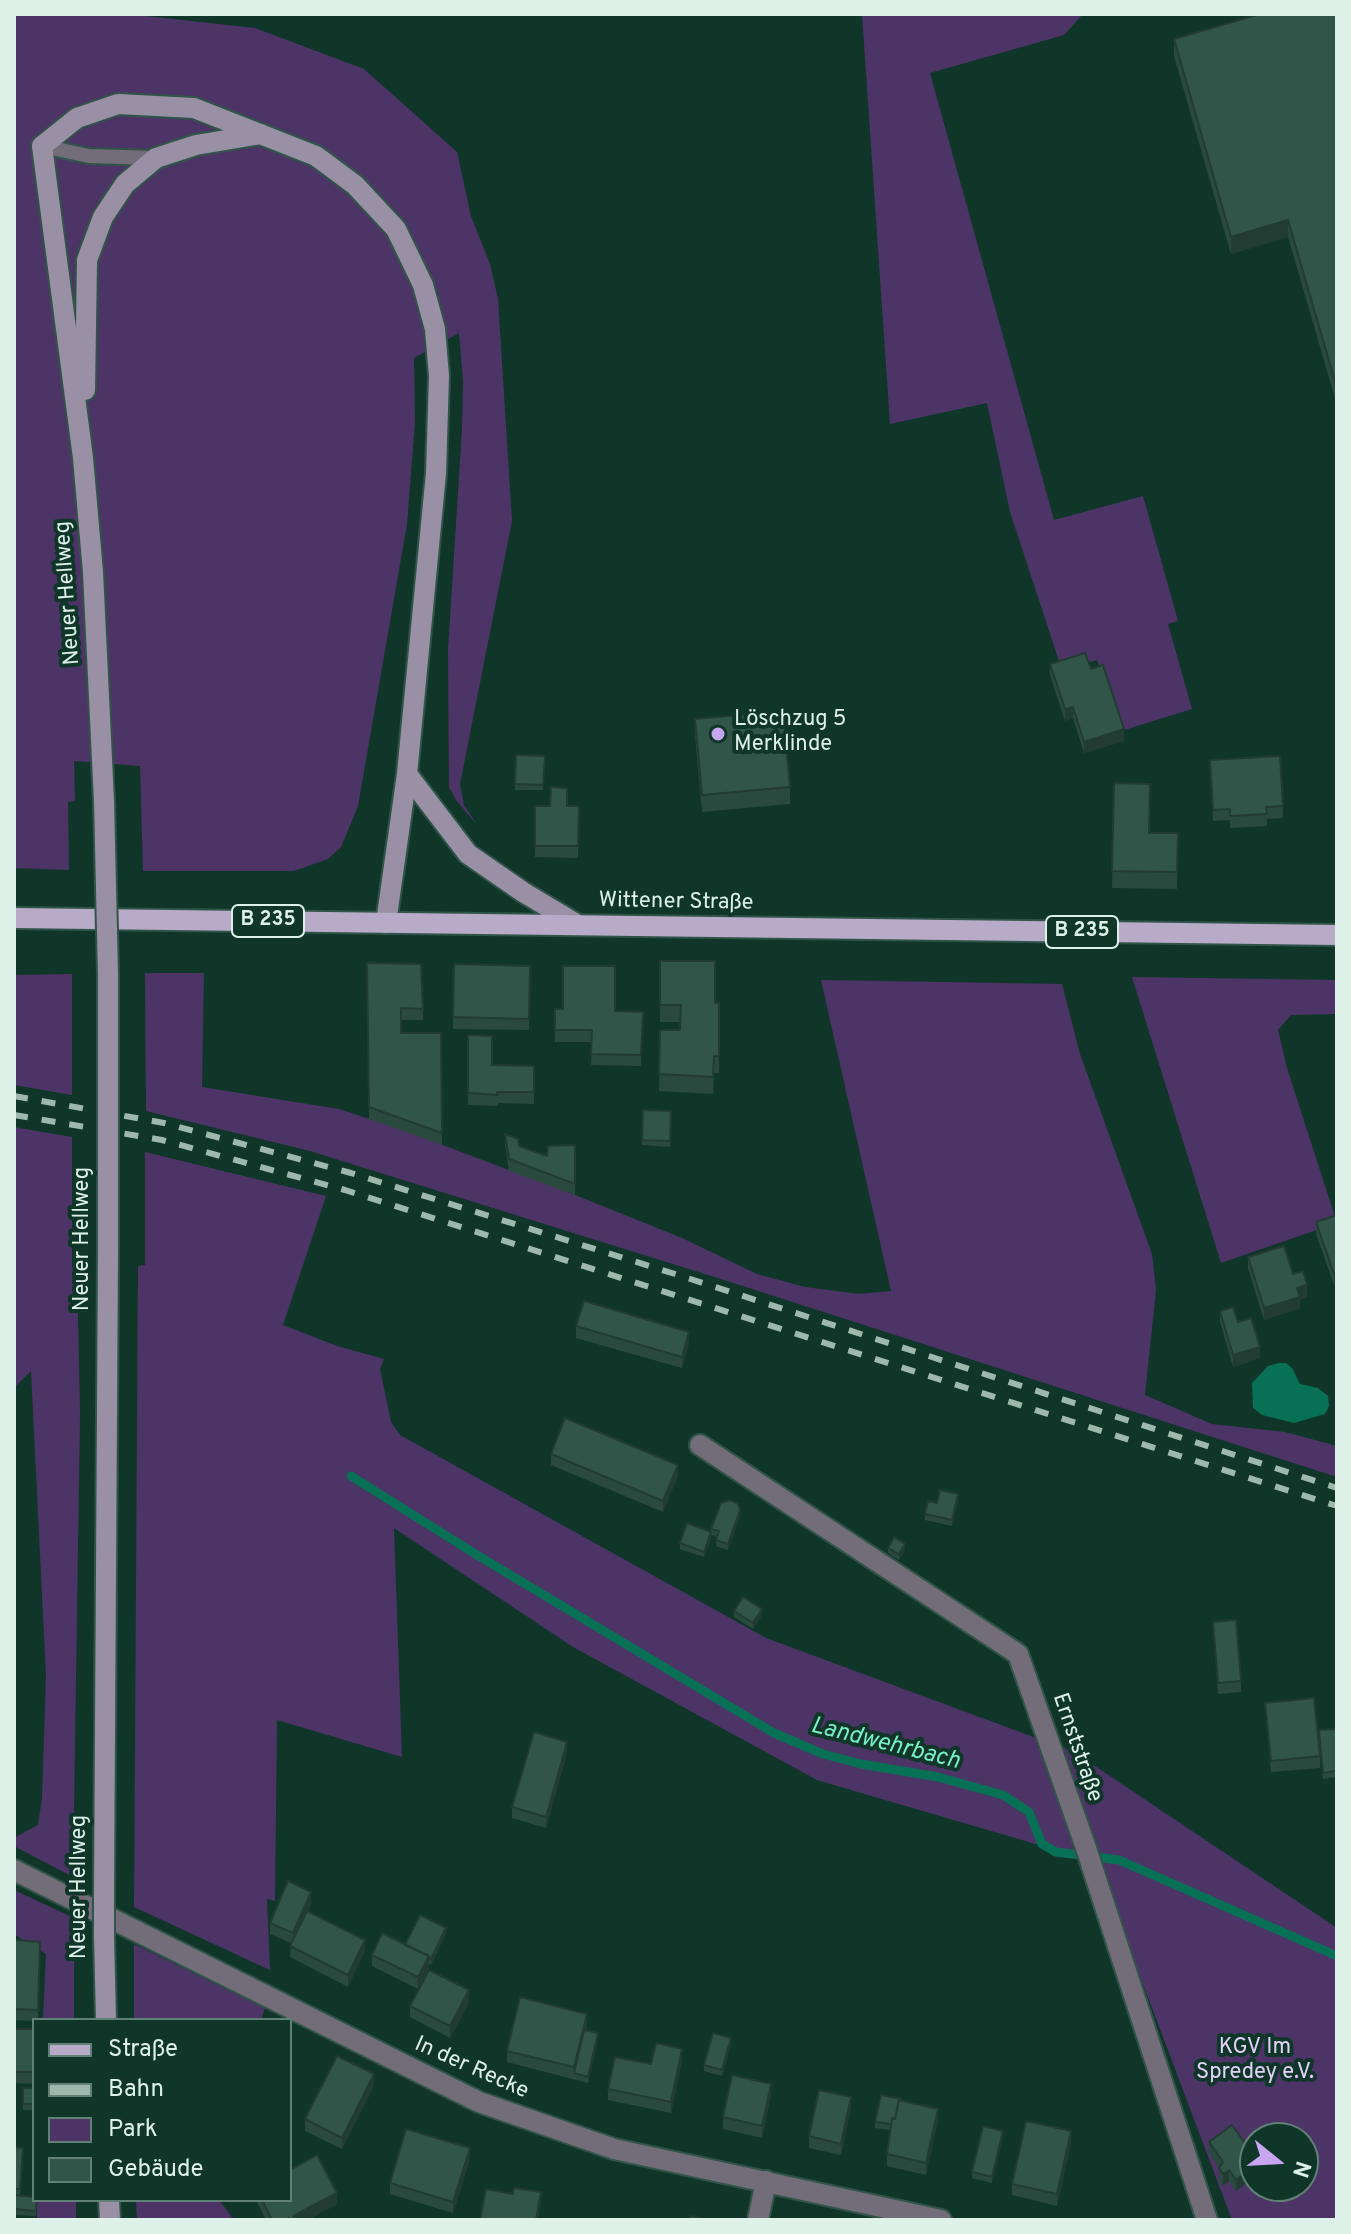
<!DOCTYPE html>
<html>
<head>
<meta charset="utf-8">
<style>
  body { margin:0 }
  #map { position:relative; width:1351px; height:2234px; overflow:hidden; background:#10362a; font-family:Overpass,sans-serif }
  canvas { display:block }
  .frame { position:absolute; inset:0; border:16px solid #ddf1e9; pointer-events:none }
  .legend { position:absolute; left:32px; top:2018px; width:260px; height:184px; box-sizing:border-box; background:#10362a; border:2px solid #628176; margin:0; padding:10px 14px; list-style:none; font-size:24px; color:#ddf1e9 }
  .legend li { display:flex; align-items:center; gap:16px; height:40px }
  .legend b { width:40px; border:2px solid #628176 }
  .north { position:absolute; left:1239px; top:2122px; width:80px; height:80px; box-sizing:border-box; background:#10362a; border:2px solid #628176; border-radius:50%; rotate:108deg; font-size:22px; font-weight:700; line-height:32px; text-align:center; color:#ddf1e9 }
  .north::after { content:''; display:block; margin:auto; width:28px; height:36px; background:#c7a6ef; clip-path:polygon(50% 0,100% 100%,50% 72%,0 100%) }
</style>
</head>
<body>
<div id="map">
<canvas width="1351" height="2234"></canvas>
<div class="frame"></div>
<ul class="legend">
<li><b style="height:10px;background:#b7abc7"></b>Straße</li>
<li><b style="height:10px;background:#9eb8ae"></b>Bahn</li>
<li><b style="height:22px;background:#4d3467"></b>Park</li>
<li><b style="height:22px;background:#315649"></b>Gebäude</li>
</ul>
<div class="north">N</div>
</div>
<script>
const ctx = document.querySelector('canvas').getContext('2d');
ctx.lineJoin = 'round';
function paint(path, color) { ctx.fillStyle = color; ctx.fill(path, 'evenodd'); }
const toPath = rows => new Path2D(rows.map(r => 'M' + r).join(''));
function stroke(path, color, width, dash) { ctx.strokeStyle = color; ctx.lineWidth = width; ctx.lineCap = dash ? 'butt' : 'round'; ctx.setLineDash(dash || []); ctx.stroke(path); }
function label(font, color, halo, rows, align = 'center') {
  ctx.font = font + ' Overpass,sans-serif'; ctx.lineWidth = 8; ctx.setLineDash([]); ctx.textBaseline = 'middle'; ctx.strokeStyle = halo; ctx.fillStyle = color; for (const [text, x, y, turn = 0] of rows) {
    ctx.save(); ctx.translate(x, y); ctx.rotate((+turn || 0) * Math.PI / 180); ctx.textAlign = isNaN(turn) ? turn : align; if (halo) ctx.strokeText(text, 0, 0); ctx.fillText(text, 0, 0); ctx.restore();
  }
}
paint(toPath([
  [14,14,128,14,255,28,364,69,457,152,471,216,490,264,498,299,512,521,460,784,464,805,477,825,456,800,449,787,448,650,462,429,463,381,459,333,414,358,415,422,407,524,358,806,341,847,328,859,294,871,143,871,140,766,74,761,75,801,68,802,69,870,14,868],
  [862,14,1083,14,1064,35,930,73,1054,520,1143,496,1178,621,1168,624,1192,709,1121,731,1097,660,1062,670,1010,512,987,403,890,424],
  [145,973,204,973,202,1087,339,1109,403,1130,575,1195,682,1238,757,1274,805,1287,859,1294,891,1291,821,980,1062,984,1080,1054,1152,1254,1156,1290,1145,1395,1212,1424,1285,1432,1337,1446,1337,1477,721,1279,310,1151,146,1111],
  [72,974,72,1095,14,1085,14,975],
  [1132,977,1337,980,1337,1014,1291,1015,1278,1030,1287,1068,1337,1223,1221,1263],
  [14,1127,72,1137,72,1266,77,1266,80,1414,73,1877,14,1846,14,1838,38,1825,42,1798,46,1676,31,1371,14,1388],
  [145,1152,326,1196,283,1325,337,1346,384,1359,380,1369,391,1422,400,1435,766,1638,1074,1752,1337,1928,1337,2220,1232,2220,1097,1862,817,1780,573,1647,394,1528,402,1757,277,1720,275,1901,267,1899,270,1970,134,1907,138,1266,145,1265],
  [1255,2138,1303,2138,1303,2186,1255,2186],
  [14,1890,74,1918,74,2020,43,2020,46,1954,14,1934],
  [134,1944,265,2008,261,2020,134,2020],
  [37,2200,76,2200,76,2220,37,2220],
  [136,2200,219,2200,234,2220,137,2220]
]), '#4d3467');
paint(toPath([
  [1279,1363,1286,1363,1292,1368,1300,1384,1318,1388,1328,1396,1329,1406,1325,1414,1294,1423,1262,1415,1253,1408,1252,1383,1268,1366]
]), '#077055');
stroke(toPath([
  [351,1476,477,1555,774,1733,823,1754,861,1764,938,1777,1003,1795,1029,1812,1042,1844,1056,1852,1119,1860,1337,1956]
]), '#077055', 9);
const lane = toPath([
  [42,146,89,156,156,158]
]);
const street = toPath([
  [700,1445,1018,1654,1085,1845,1207,2220],
  [14,1870,479,2102,614,2149,941,2220],
  [758,2220,766,2181]
]);
const secondary = toPath([
  [85,390,87,260,103,217,125,184,156,158,196,145,261,134],
  [407,774,468,854,523,892,578,925],
  [104,801,93,572,83,458,42,146,77,118,118,104,194,108,316,156,355,185,396,229,423,285,435,329,439,376,436,473,407,774,386,923],
  [104,1888,108,1250],
  [104,1937,106,2020],
  [109,2200,110,2220]
]);
const primary = toPath([
  [14,918,1337,935]
]);
stroke(lane, '#315449', 18);
stroke(street, '#315449', 24);
stroke(secondary, '#315449', 24);
stroke(primary, '#315449', 24);
stroke(lane, '#736d7a', 14);
stroke(street, '#736d7a', 20);
stroke(secondary, '#9990a5', 20);
stroke(primary, '#b7abc7', 20);
stroke(toPath([
  [14,1096,164,1123,351,1173,675,1274,1337,1488],
  [14,1115,162,1140,345,1190,1337,1506]
]), '#9eb8ae', 6, [14, 14]);
const secondaryBridge = toPath([
  [104,801,108,975,108,1250],
  [104,1888,104,1937]
]);
stroke(secondaryBridge, '#315449', 24, []);
stroke(secondaryBridge, '#9990a5', 20);
paint(toPath([
  [1337,14,1337,405,1288,237,1231,254,1174,56,1174,39],
  [1050,664,1091,669,1124,741,1084,753,1073,718,1065,721,1050,675],
  [695,719,790,787,790,804,702,812,695,736],
  [516,755,545,756,543,790,515,790],
  [1210,771,1283,806,1283,818,1267,819,1267,826,1230,828,1230,820,1213,821],
  [1114,783,1149,833,1178,833,1177,889,1112,888],
  [535,806,579,806,578,858,535,857],
  [660,961,715,1003,719,1003,719,1073,714,1073,713,1094,659,1091,660,1030,680,1030,680,1022,660,1022],
  [367,963,423,1009,423,1020,401,1020,401,1033,441,1033,442,1145,369,1119],
  [454,964,530,966,529,1030,453,1029],
  [555,1009,643,1012,641,1066,591,1065,592,1042,555,1042],
  [468,1035,492,1065,534,1066,534,1104,498,1103,498,1106,468,1105],
  [671,1111,670,1147,642,1145,642,1140],
  [505,1134,519,1146,547,1156,575,1145,575,1195,509,1171,505,1145],
  [1337,1215,1334,1285,1316,1234,1316,1222],
  [1248,1257,1293,1274,1307,1297,1300,1299,1300,1308,1264,1320,1248,1268],
  [1220,1311,1238,1322,1260,1358,1233,1367,1220,1322],
  [576,1326,689,1343,682,1368,576,1338],
  [551,1454,678,1476,663,1512,551,1465],
  [958,1500,952,1526,925,1520,925,1514,937,1503],
  [740,1516,728,1550,716,1546,717,1537,711,1535,711,1529],
  [711,1538,704,1557,680,1549,680,1543],
  [888,1548,905,1550,899,1560,888,1553],
  [734,1611,762,1615,753,1629,734,1617],
  [1213,1622,1241,1681,1241,1692,1218,1694],
  [1265,1703,1320,1756,1320,1768,1271,1772],
  [1337,1729,1337,1777,1323,1779,1319,1736],
  [567,1753,546,1828,512,1818,512,1807],
  [311,1903,308,1911,365,1951,348,1987,290,1957,291,1943,270,1934,270,1923],
  [446,1933,431,1965,429,1964,429,1968,418,1989,372,1966,372,1955],
  [14,1940,40,1942,38,2020,34,2020,34,2021,14,2020],
  [469,2002,450,2038,410,2017,410,2006],
  [587,2025,586,2030,598,2039,588,2083,507,2062,507,2051],
  [14,2029,34,2029,34,2084,14,2083],
  [731,2044,722,2076,704,2071,704,2065],
  [682,2060,671,2113,608,2100,608,2089,651,2064],
  [374,2086,342,2149,305,2131,305,2119],
  [23,2088,34,2088,34,2110,23,2110],
  [771,2095,762,2138,723,2129,723,2117],
  [901,2101,938,2120,926,2175,887,2166,887,2154,890,2130,875,2128,875,2122],
  [851,2108,841,2155,809,2148,809,2136],
  [1003,2137,992,2183,972,2178,972,2172],
  [1209,2142,1255,2157,1236,2191,1229,2181,1223,2186,1219,2180,1219,2168,1209,2153],
  [1071,2143,1057,2206,1012,2195,1012,2184],
  [14,2147,23,2160,20,2195,37,2200,36,2216,14,2215],
  [470,2159,453,2213,390,2194,390,2183],
  [256,2200,290,2200,337,2204,308,2220,266,2220]
]), '#2a4a3f');
paint(toPath([
  [1288,220,1288,237,1231,254,1231,237],
  [1073,707,1073,718,1065,721,1065,709],
  [1124,729,1124,741,1084,753,1084,742],
  [1337,1273,1337,1284,1334,1285,1334,1274],
  [1307,1285,1307,1297,1300,1299,1300,1308,1264,1320,1264,1308,1297,1288],
  [689,1332,689,1343,682,1368,682,1357],
  [1260,1347,1260,1358,1233,1367,1233,1355],
  [678,1465,678,1476,663,1512,663,1501],
  [958,1494,958,1500,952,1526,952,1520],
  [740,1510,740,1516,728,1550,728,1544],
  [711,1532,711,1538,704,1557,704,1552],
  [905,1544,905,1550,899,1560,899,1554],
  [762,1609,762,1615,753,1629,753,1623],
  [567,1742,567,1753,546,1828,546,1817],
  [311,1892,311,1903,293,1944,293,1933],
  [446,1928,446,1933,431,1965,431,1959],
  [365,1940,365,1951,348,1987,348,1975],
  [429,1956,429,1968,418,1989,418,1977],
  [469,1990,469,2002,450,2038,450,2026],
  [587,2014,587,2025,575,2073,574,2073,574,2067],
  [598,2033,598,2039,588,2083,588,2077],
  [731,2038,731,2044,722,2076,722,2070],
  [682,2049,682,2060,671,2113,671,2102],
  [374,2074,374,2086,342,2149,342,2138],
  [771,2084,771,2095,762,2138,762,2126],
  [851,2097,851,2108,841,2155,841,2144],
  [938,2109,938,2120,926,2175,926,2163],
  [1003,2131,1003,2137,992,2183,992,2177],
  [1071,2131,1071,2143,1057,2206,1057,2194],
  [470,2148,470,2159,453,2213,453,2202],
  [1255,2166,1255,2177,1236,2191,1236,2180],
  [1229,2170,1229,2181,1223,2186,1223,2174],
  [541,2192,541,2204,538,2220,536,2220],
  [337,2193,337,2204,308,2220,293,2220,293,2216]
]), '#223c33');
const building = toPath([
  [1260,14,1337,14,1337,388,1288,220,1231,237,1174,39,1260,14],
  [1085,653,1091,669,1103,665,1124,729,1084,742,1073,707,1065,709,1050,664,1085,653],
  [783,711,790,787,702,795,695,719,783,711],
  [516,755,545,756,543,785,515,784,516,755],
  [1280,756,1283,806,1266,807,1267,814,1230,816,1230,809,1213,810,1210,760,1280,756],
  [1114,783,1150,784,1149,833,1178,833,1177,872,1112,871,1114,783],
  [551,787,567,788,567,806,579,806,578,846,535,846,535,806,550,806,551,787],
  [660,961,715,961,715,1003,719,1003,719,1056,714,1056,713,1077,659,1074,660,1030,680,1030,681,1005,660,1005,660,961],
  [367,963,421,964,423,1009,401,1008,401,1033,441,1033,442,1133,369,1107,367,963],
  [454,964,530,966,529,1019,453,1017,454,964],
  [563,966,615,966,615,1011,643,1012,641,1055,591,1054,592,1030,555,1030,555,1009,563,1009,563,966],
  [468,1035,492,1036,492,1065,534,1066,534,1092,497,1092,498,1095,468,1093,468,1035],
  [643,1110,671,1111,670,1141,642,1140,643,1110],
  [505,1134,518,1139,519,1146,547,1156,548,1146,575,1145,575,1184,509,1159,505,1134],
  [1337,1215,1337,1273,1334,1274,1316,1222,1337,1215],
  [1284,1246,1293,1274,1303,1271,1307,1285,1297,1288,1300,1297,1264,1308,1248,1257,1284,1246],
  [584,1301,689,1332,682,1357,576,1326,584,1301],
  [1233,1307,1238,1322,1251,1318,1260,1347,1233,1355,1220,1311,1233,1307],
  [565,1418,678,1465,663,1501,551,1454,565,1418],
  [940,1490,958,1494,952,1520,925,1514,928,1501,937,1503,940,1490],
  [730,1500,738,1504,740,1510,728,1544,716,1540,719,1531,711,1529,721,1503,730,1500],
  [687,1523,711,1532,704,1552,680,1543,687,1523],
  [894,1537,905,1544,899,1554,888,1548,894,1537],
  [743,1597,762,1609,753,1623,734,1611,743,1597],
  [1236,1620,1241,1681,1218,1683,1213,1622,1236,1620],
  [1314,1698,1320,1756,1271,1761,1265,1703,1314,1698],
  [1337,1729,1337,1771,1323,1773,1319,1730,1337,1729],
  [534,1732,567,1742,546,1817,512,1807,534,1732],
  [288,1881,311,1892,293,1933,270,1923,288,1881],
  [307,1911,365,1940,348,1975,290,1946,307,1911],
  [420,1915,446,1928,431,1959,428,1958,429,1956,405,1945,420,1915],
  [382,1933,429,1956,418,1977,372,1955,382,1933],
  [14,1940,40,1942,38,2010,14,2009,14,1940],
  [429,1970,469,1990,450,2026,410,2006,429,1970],
  [520,1997,587,2014,574,2067,507,2051,520,1997],
  [14,2029,34,2029,34,2072,14,2072,14,2029],
  [584,2030,598,2033,588,2077,574,2073,584,2030],
  [713,2033,731,2038,722,2070,704,2065,713,2033],
  [656,2043,682,2049,671,2102,608,2089,615,2057,651,2064,656,2043],
  [337,2056,374,2074,342,2138,305,2119,337,2056],
  [732,2075,771,2084,762,2126,723,2117,732,2075],
  [23,2088,34,2088,34,2104,23,2104,23,2088],
  [819,2090,851,2097,841,2144,809,2136,819,2090],
  [881,2095,901,2099,901,2100,899,2100,895,2119,892,2118,891,2124,875,2122,881,2095],
  [899,2100,938,2109,926,2163,887,2154,892,2118,895,2119,899,2100],
  [1026,2121,1071,2131,1057,2194,1012,2184,1026,2121],
  [1232,2125,1255,2157,1255,2166,1236,2180,1229,2170,1223,2174,1219,2168,1223,2162,1209,2142,1232,2125],
  [983,2126,1003,2131,992,2177,972,2172,983,2126],
  [406,2129,470,2148,453,2202,390,2183,406,2129],
  [14,2147,23,2148,20,2189,14,2189,14,2147],
  [317,2155,337,2193,293,2216,295,2220,290,2220,289,2218,285,2220,272,2220,262,2200,290,2200,290,2170,317,2155],
  [514,2188,541,2192,536,2220,480,2220,486,2189,513,2194,514,2188],
  [14,2195,34,2197,34,2200,37,2200,36,2211,14,2209,14,2195],
  [690,2216,713,2220,689,2220,690,2216]
]);
paint(building, '#315649');
stroke(building, '#223c33', 2);
for (const [x, y, r, color] of [
  [718,734,8,"#c7a6ef"]
]) { const dot = new Path2D(); dot.arc(x, y, r, 0, 2 * Math.PI); ctx.fillStyle = color; ctx.fill(dot); stroke(dot, '#10362a', 3); }
for (const [x, y, w] of [
  [268,921,72],
  [1082,932,72]
]) { const box = new Path2D(); box.roundRect(x - w / 2, y - 16, w, 32, 6); ctx.fillStyle = '#10362a'; ctx.fill(box); stroke(box, '#ddf1e9', 2); }
label('bold 20px', '#ddf1e9', null, [
  ["B 235",268,921],
  ["B 235",1082,932]
]);
label('22px', '#ddf1e9', '#10362a', [
  ["Neuer Hellweg",69,593,-94],
  ["Wittener Straße",676,903,1],
  ["Neuer Hellweg",84,1239,-90],
  ["Ernststraße",1076,1748,71],
  ["Neuer Hellweg",81,1887,-90],
  ["In der Recke",471,2069,24]
]);
label('22px', '#ddf1e9', '#10362a', [
  ["Löschzug 5",734,721],
  ["Merklinde",734,746]
], 'left');
label('22px', '#e2d2f6', '#10362a', [
  ["KGV Im",1255,2049],
  ["Spredey e.V.",1255,2074]
]);
label('italic 24px', '#77f0c6', '#10362a', [
  ["Landwehrbach",885,1745,14]
]);
</script>
</body>
</html>
